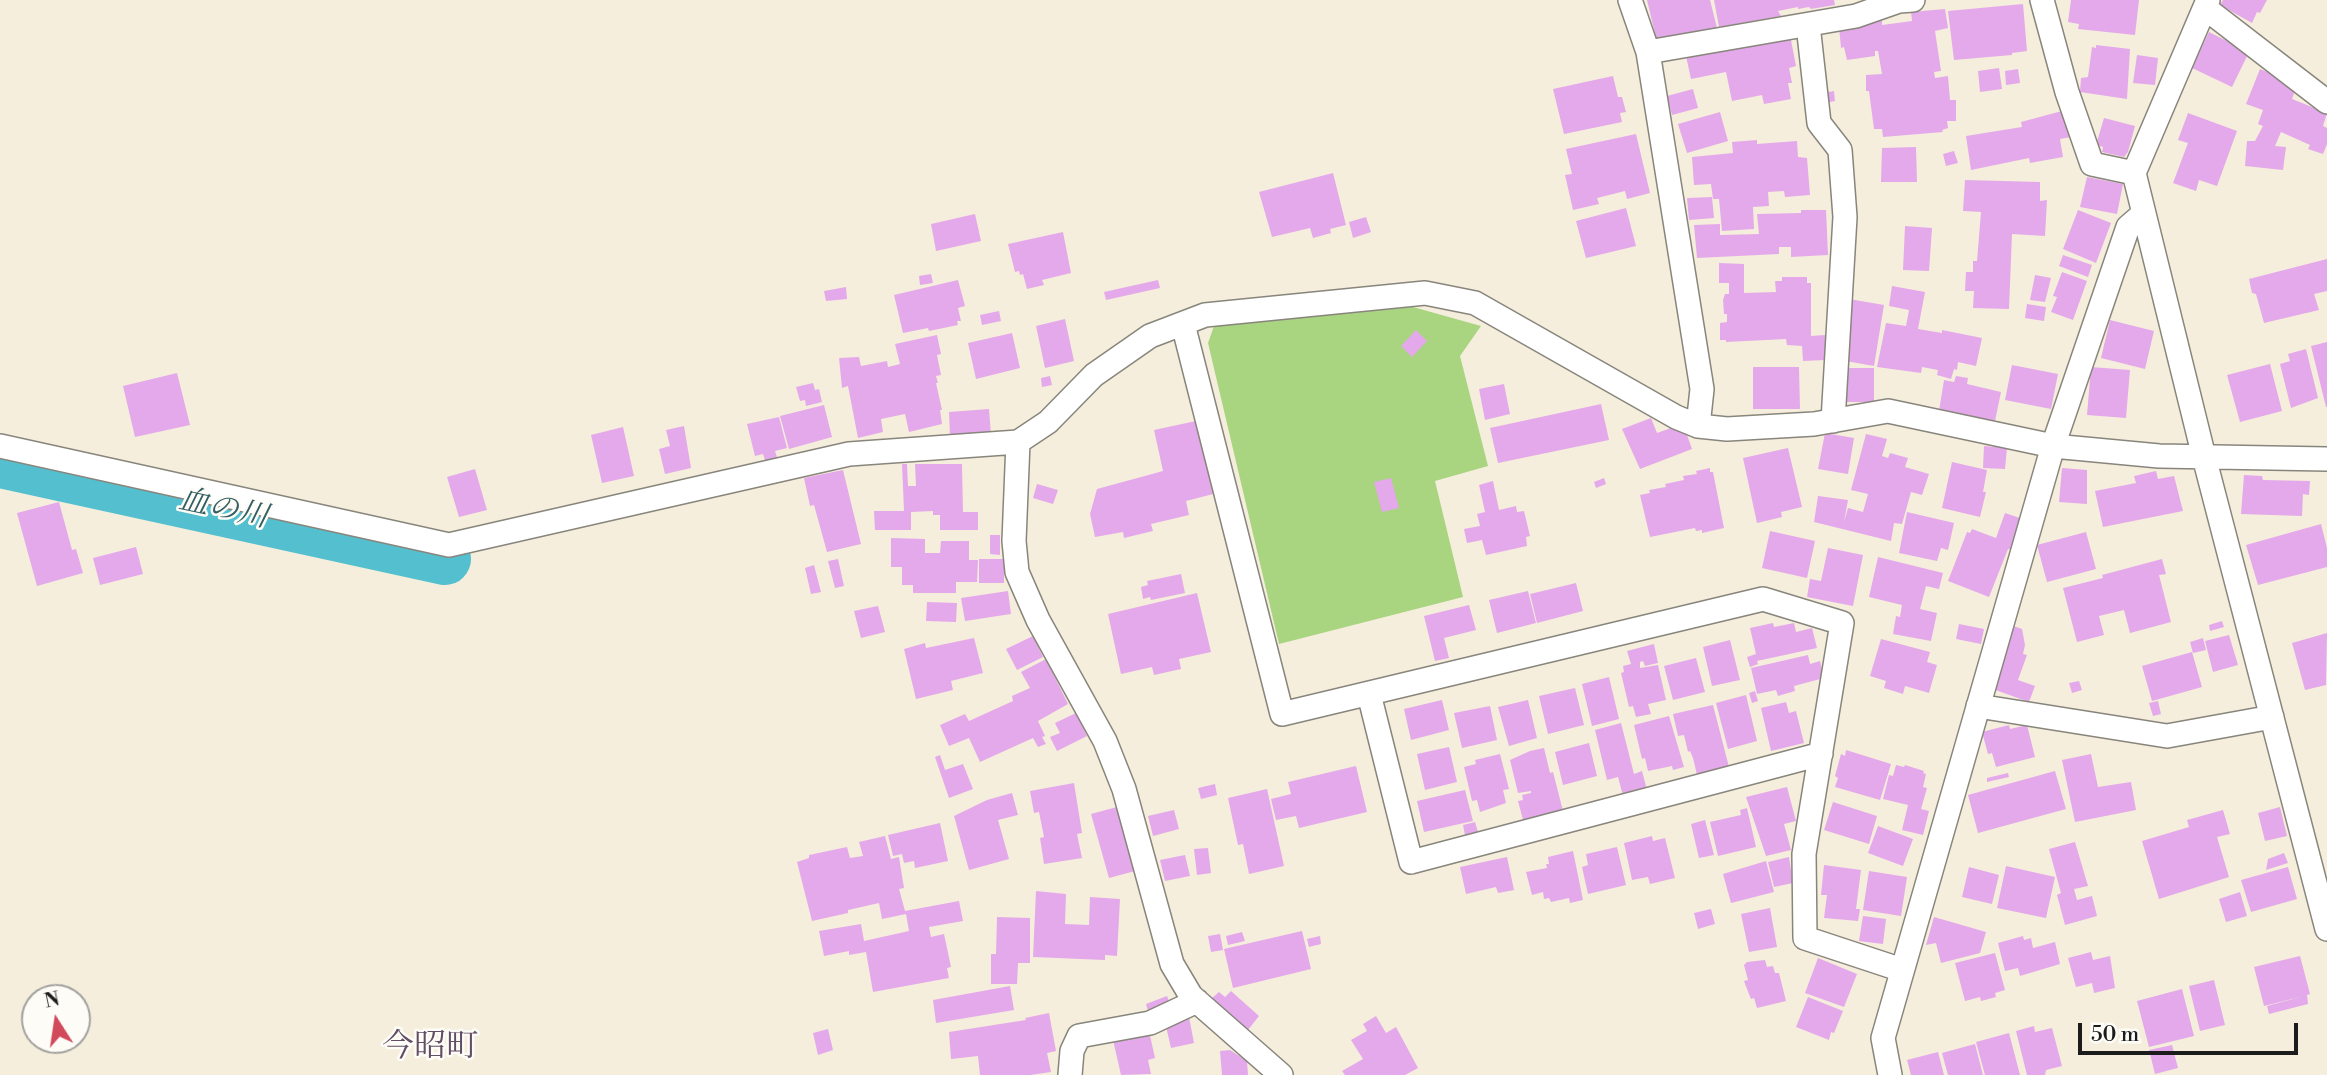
<!DOCTYPE html>
<html>
<head>
<meta charset="utf-8">
<style>
  body { margin:0 }
  #map { position:relative; width:2327px; height:1075px; overflow:hidden; background:#f5eedc; font-family:"Libre Bodoni",serif }
  canvas { display:block }
  .north { position:absolute; left:21px; top:984px; width:70px; height:70px; box-sizing:border-box; background:#fdfcf7; border:2px solid #a3a29f; border-radius:50%; rotate:348deg; font-size:19px; font-weight:700; line-height:28px; text-align:center; color:#1c1c1c }
  .north::after { content:''; display:block; margin:auto; width:24px; height:32px; background:#d1495b; clip-path:polygon(50% 0,100% 100%,50% 72%,0 100%) }
  .scale { position:absolute; left:2078px; top:1023px; width:220px; height:32px; box-sizing:border-box; border:4px solid #1c1c1c; border-top:0; padding-left:9px; font-size:21px; line-height:24px; white-space:nowrap; color:#1c1c1c; -webkit-text-stroke:5px #fdfcf7; paint-order:stroke }
</style>
</head>
<body>
<div id="map">
<canvas width="2327" height="1075"></canvas>
<div class="north">N</div>
<div class="scale">50 m</div>
</div>
<script>
const ctx = document.querySelector('canvas').getContext('2d');
ctx.lineJoin = 'round';
function paint(path, color) { ctx.fillStyle = color; ctx.fill(path, 'evenodd'); }
const toPath = rows => new Path2D(rows.map(r => 'M' + r).join(''));
function stroke(path, color, width, dash) { ctx.strokeStyle = color; ctx.lineWidth = width; ctx.lineCap = dash ? 'butt' : 'round'; ctx.setLineDash(dash || []); ctx.stroke(path); }
function label(font, color, halo, rows, align = 'center') {
  ctx.font = font + ' "Libre Bodoni","Noto Serif JP",serif'; ctx.lineWidth = 5; ctx.setLineDash([]); ctx.textBaseline = 'middle'; ctx.strokeStyle = halo; ctx.fillStyle = color; for (const [text, x, y, turn = 0] of rows) {
    ctx.save(); ctx.translate(x, y); ctx.rotate((+turn || 0) * Math.PI / 180); ctx.textAlign = isNaN(turn) ? turn : align; if (halo) ctx.strokeText(text, 0, 0); ctx.fillText(text, 0, 0); ctx.restore();
  }
}
paint(toPath([
  [1413,307,1481,326,1460,356,1488,466,1435,481,1463,597,1279,644,1208,343,1214,326]
]), '#a9d480');
stroke(toPath([
  [0,462,445,559]
]), '#54c0cf', 52);
paint(toPath([
  [1647,0,1710,0,1717,28,1657,42],
  [1714,0,1834,0,1835,5,1811,9,1809,7,1798,9,1798,7,1778,11,1781,16,1719,27],
  [2071,0,2139,0,2135,35,2078,29,2079,24,2068,22],
  [2223,0,2267,0,2260,13,2257,12,2252,23,2220,5],
  [2023,4,2027,51,2012,53,2012,55,1954,60,1948,11],
  [1945,9,1948,28,1935,31,1941,71,1934,72,1935,78,1948,76,1950,100,1956,100,1956,121,1947,121,1948,128,1942,130,1943,132,1883,137,1882,129,1874,129,1869,91,1866,91,1866,75,1882,74,1878,51,1875,51,1875,56,1847,60,1844,47,1841,48,1839,27,1882,20,1882,25,1912,21,1911,12],
  [2209,32,2249,52,2232,87,2192,68],
  [1790,35,1796,66,1789,68,1792,83,1788,83,1791,99,1764,104,1762,95,1732,101,1726,72,1691,79,1686,56],
  [2096,45,2130,49,2127,99,2080,92,2081,78,2088,77,2092,47,2096,48],
  [2137,55,2158,58,2155,85,2133,83],
  [1999,68,2002,89,1980,92,1978,71],
  [2018,69,2020,83,2006,85,2005,71],
  [2260,69,2282,78,2280,82,2296,88,2292,99,2327,113,2323,126,2327,128,2327,144,2323,154,2308,149,2310,145,2281,132,2275,146,2286,147,2283,170,2245,166,2247,141,2255,141,2263,126,2258,124,2263,110,2246,104],
  [1613,76,1618,97,1622,97,1626,112,1620,113,1622,122,1564,134,1553,89],
  [1693,89,1698,108,1672,115,1667,96],
  [1834,91,1835,101,1825,103,1823,93],
  [2062,111,2071,137,2060,139,2063,157,2030,163,2029,158,1971,170,1966,136,2022,127,2021,122],
  [1720,112,1728,141,1687,153,1678,124],
  [2188,113,2237,131,2217,186,2199,180,2196,191,2173,183,2188,143,2178,140],
  [2104,118,2135,126,2128,152,2124,157,2102,152,2103,147,2096,145],
  [1636,134,1650,193,1627,199,1625,191,1597,198,1599,204,1573,210,1565,175,1572,174,1566,149],
  [1757,140,1757,144,1797,141,1798,157,1807,158,1810,195,1785,197,1784,191,1768,192,1769,206,1753,207,1754,229,1722,231,1719,199,1713,199,1711,184,1694,185,1692,157,1733,153,1732,142],
  [1916,147,1917,182,1881,182,1882,148],
  [1954,151,1958,163,1946,166,1943,154],
  [1333,173,1346,225,1330,229,1331,233,1313,238,1310,228,1272,237,1259,192],
  [2087,177,2123,184,2117,214,2080,207],
  [1965,180,2040,182,2040,201,2047,200,2045,236,2012,234,2009,309,1973,308,1974,291,1965,291,1966,272,1973,272,1973,261,1977,261,1981,212,1963,211],
  [1712,197,1714,218,1689,220,1687,198],
  [1626,208,1636,246,1586,258,1576,221],
  [1801,210,1826,210,1828,255,1791,257,1791,247,1779,247,1779,254,1697,258,1694,225,1720,224,1720,235,1759,234,1757,214,1801,213],
  [2078,210,2111,223,2096,263,2063,249],
  [975,214,981,241,936,251,931,224],
  [1366,217,1371,232,1353,238,1349,222],
  [1905,226,1932,228,1929,271,1903,270],
  [1063,232,1071,273,1042,280,1044,285,1027,289,1023,274,1020,275,1019,271,1015,272,1008,244],
  [2063,255,2092,265,2088,277,2059,266],
  [2327,259,2327,291,2314,294,2319,310,2264,323,2256,294,2252,293,2249,279],
  [1719,263,1744,264,1744,293,1776,292,1775,281,1782,281,1782,277,1807,277,1807,283,1811,283,1811,336,1825,335,1825,360,1803,361,1802,346,1787,345,1786,339,1726,342,1726,340,1720,340,1720,323,1727,322,1727,314,1724,314,1723,300,1725,294,1729,294,1729,283,1719,283],
  [2062,272,2087,281,2073,320,2051,312,2057,297,2053,296],
  [931,274,933,283,920,285,919,276],
  [2035,275,2051,278,2045,302,2030,300],
  [958,280,965,306,958,308,961,321,957,321,958,325,929,331,928,328,903,333,894,295],
  [1158,280,1160,288,1106,300,1104,292],
  [1892,286,1925,292,1918,329,1942,333,1942,330,1982,338,1976,366,1958,362,1957,370,1954,369,1951,379,1937,375,1938,370,1922,367,1921,373,1877,367,1886,323,1906,326,1909,310,1889,306],
  [846,287,847,299,826,301,824,291],
  [1849,299,1884,305,1874,366,1840,360],
  [2027,304,2046,307,2044,321,2025,318],
  [999,311,1001,321,982,325,980,315],
  [1065,319,1074,361,1045,368,1036,326],
  [2110,320,2154,331,2145,369,2101,358],
  [1416,330,1427,341,1412,357,1401,346],
  [1012,333,1020,368,976,379,968,343],
  [937,335,941,354,937,355,941,375,936,376,938,383,936,383,942,410,940,410,942,424,909,432,905,414,881,419,883,432,858,438,848,386,842,388,839,358,859,357,861,366,887,361,888,367,900,364,895,344],
  [2327,342,2327,407,2326,407,2311,346],
  [2306,349,2318,398,2291,408,2280,364,2290,361,2288,354],
  [2270,364,2282,411,2240,422,2227,375],
  [2012,365,2058,374,2051,409,2005,400],
  [1753,367,1799,367,1800,409,1753,409],
  [2091,367,2130,370,2126,418,2087,415],
  [1844,368,1874,368,1874,402,1842,402],
  [177,373,190,425,135,437,123,386],
  [1050,376,1052,385,1042,387,1041,378],
  [1956,376,1968,378,1967,384,2001,392,1995,421,1939,411,1944,380,1954,382],
  [813,383,815,390,819,389,822,402,806,406,805,400,800,401,796,387],
  [1504,384,1510,414,1485,420,1479,389],
  [1601,404,1609,440,1498,463,1490,428],
  [824,405,832,437,789,449,780,416],
  [989,409,991,435,950,437,949,412],
  [779,417,787,448,775,451,778,460,766,463,763,454,755,456,747,424],
  [1651,418,1657,433,1671,428,1687,435,1692,449,1640,469,1622,429],
  [1196,421,1204,455,1208,454,1217,493,1186,501,1189,515,1151,524,1153,531,1124,538,1123,532,1095,537,1090,514,1097,489,1163,471,1154,430],
  [684,426,691,468,665,474,659,449,670,446,666,430],
  [623,427,634,476,602,483,591,435],
  [1825,433,1854,438,1848,474,1818,469],
  [1866,434,1887,439,1882,456,1888,458,1890,453,1908,458,1905,467,1929,474,1922,495,1911,492,1902,524,1894,523,1891,541,1814,522,1818,496,1848,500,1844,522,1848,508,1863,512,1868,494,1851,490],
  [1984,446,2007,448,2005,469,1983,468],
  [1788,448,1802,507,1781,512,1782,517,1757,523,1743,458],
  [1952,462,1987,470,1983,492,1986,492,1980,517,1942,508],
  [902,464,907,464,908,486,916,486,915,464,962,464,963,512,978,512,978,530,940,530,940,515,933,515,933,511,911,512,911,530,875,530,874,511,904,511],
  [1710,468,1710,472,1713,472,1724,528,1702,533,1702,530,1696,531,1695,528,1650,537,1640,495,1650,493,1649,490,1666,487,1665,484,1684,480,1683,476,1697,474,1696,471],
  [2062,468,2087,470,2087,504,2059,502],
  [475,469,487,510,459,517,447,477],
  [843,470,861,544,827,552,814,505,810,506,804,478],
  [2156,471,2158,479,2174,476,2183,511,2103,527,2095,491,2136,483,2134,476],
  [2244,475,2262,476,2263,480,2310,481,2309,495,2303,494,2302,516,2241,514],
  [1391,478,1399,508,1382,512,1374,482],
  [1604,478,1606,484,1596,488,1594,482],
  [1493,481,1499,510,1516,506,1517,512,1524,511,1530,536,1526,537,1527,546,1486,555,1482,540,1467,543,1464,529,1480,526,1477,514,1485,512,1479,485],
  [1037,484,1058,490,1053,504,1033,498],
  [59,502,72,550,76,549,83,573,37,586,17,513],
  [1907,512,1954,523,1948,550,1941,548,1937,561,1899,553],
  [2005,513,2026,520,2015,551,2008,549,1989,597,1948,581,1967,532,1970,533,1972,529,1996,538],
  [2321,524,2327,548,2327,567,2258,585,2246,545],
  [1770,531,1815,541,1807,578,1762,568],
  [2086,532,2096,569,2047,582,2037,545],
  [990,535,1000,535,1000,555,990,554],
  [891,538,925,539,925,553,940,553,941,541,969,541,969,560,978,560,977,582,956,582,956,593,913,593,913,585,902,585,902,567,891,567],
  [136,547,143,574,100,585,93,558],
  [1828,548,1863,555,1853,606,1807,597,1810,579,1821,581],
  [1878,557,1943,573,1939,589,1926,586,1920,609,1937,613,1931,641,1893,634,1896,616,1900,617,1902,605,1869,597],
  [838,559,844,586,835,588,828,561],
  [979,559,1004,559,1004,583,979,583],
  [2162,559,2166,574,2159,575,2171,622,2130,633,2124,610,2099,616,2104,635,2077,642,2063,588,2103,578,2102,575],
  [814,565,821,592,811,594,805,568],
  [1181,574,1185,593,1151,600,1150,597,1143,599,1141,587,1148,585,1147,581],
  [1576,583,1583,611,1537,623,1530,594],
  [1008,591,1011,614,965,621,961,598],
  [1528,591,1536,623,1497,633,1489,600],
  [1197,593,1211,652,1179,659,1181,669,1154,675,1152,667,1121,674,1108,614],
  [927,602,957,603,956,622,926,621],
  [1469,605,1476,630,1444,638,1449,658,1435,661,1424,616],
  [878,606,885,632,861,638,854,611],
  [2222,621,2224,627,2210,631,2209,625],
  [1773,623,1774,627,1794,623,1796,632,1812,628,1817,648,1757,661,1758,664,1750,667,1747,657,1756,654,1750,628],
  [1959,624,1984,629,1981,644,1956,639],
  [2008,624,2022,629,2025,645,2023,654,2027,655,2018,680,2035,686,2029,702,1987,687],
  [2327,633,2326,685,2305,690,2292,643],
  [2229,635,2238,665,2213,672,2205,641],
  [1033,636,1043,657,1017,670,1006,649],
  [974,638,983,673,951,681,953,690,916,699,904,649,925,643,926,648],
  [2203,638,2206,650,2193,653,2190,642],
  [1881,639,1930,652,1927,662,1937,665,1929,693,1905,686,1903,694,1884,688,1886,681,1870,676],
  [1730,640,1740,680,1712,686,1703,647],
  [1654,644,1658,663,1645,666,1643,661,1640,662,1640,668,1658,665,1666,700,1648,704,1651,714,1636,717,1633,706,1629,707,1621,673,1624,672,1623,666,1631,664,1627,651],
  [2192,652,2202,687,2152,701,2142,666],
  [1808,655,1810,664,1820,661,1824,678,1794,686,1795,691,1778,696,1776,690,1757,694,1751,668],
  [1696,658,1705,692,1673,700,1664,666],
  [1046,659,1068,704,1038,721,1045,736,1042,737,1046,744,1038,747,1033,738,980,762,969,738,949,746,940,725,965,714,969,721,1013,701,1012,696,1030,688,1021,672],
  [1609,677,1619,719,1592,726,1582,684],
  [2079,681,2082,690,2072,693,2069,683],
  [1575,688,1584,725,1548,734,1539,696],
  [1755,691,1758,701,1752,703,1749,693],
  [1746,695,1757,741,1728,749,1716,703],
  [1442,700,1449,730,1411,740,1404,709],
  [1528,700,1537,738,1509,746,1498,707],
  [2158,701,2161,714,2153,716,2149,703],
  [1786,702,1789,713,1796,711,1804,743,1771,751,1761,708],
  [1713,705,1730,771,1698,779,1693,758,1690,751,1688,752,1684,735,1678,736,1673,714],
  [1490,706,1497,740,1462,748,1454,713],
  [1076,713,1087,736,1057,751,1050,737,1060,733,1055,723],
  [1669,716,1684,767,1673,770,1672,766,1648,771,1645,758,1642,759,1634,725],
  [1621,723,1634,774,1642,771,1647,790,1623,796,1618,777,1607,780,1595,730],
  [2009,725,2010,729,2027,725,2035,757,1996,767,1992,753,1988,754,1982,732],
  [1589,743,1597,776,1563,785,1555,752],
  [1449,747,1457,782,1425,790,1417,754],
  [1544,748,1550,773,1553,772,1563,811,1523,820,1518,801,1523,800,1522,795,1531,793,1531,791,1518,793,1510,760,1530,751],
  [1846,750,1891,764,1880,800,1835,787,1838,778,1835,776,1841,754,1845,756],
  [1500,754,1509,789,1503,790,1506,803,1480,812,1477,800,1472,801,1464,767,1476,764,1475,760],
  [2091,754,2098,787,2131,782,2136,810,2075,822,2062,760],
  [940,755,945,770,963,764,973,789,949,798,935,757],
  [1896,765,1904,767,1905,765,1924,771,1923,773,1926,774,1923,787,1927,788,1921,809,1929,811,1923,835,1902,830,1908,805,1883,799,1889,775,1893,776],
  [1356,766,1367,812,1299,828,1296,816,1276,820,1271,799,1291,794,1288,782],
  [2055,771,2066,809,1978,833,1968,795],
  [2008,773,2009,777,1987,782,1987,778],
  [1074,783,1082,833,1077,834,1082,858,1044,864,1040,838,1044,837,1039,812,1034,813,1030,791],
  [1215,784,1217,795,1201,799,1198,788],
  [1787,787,1796,821,1784,824,1791,850,1766,856,1746,797],
  [1267,789,1284,866,1249,874,1243,844,1238,845,1228,798],
  [1465,790,1473,821,1424,832,1417,801],
  [1012,793,1018,815,998,820,1009,859,969,870,954,816,987,800],
  [1833,802,1877,816,1869,844,1824,830],
  [1117,807,1135,871,1109,878,1091,814],
  [2280,807,2287,836,2265,841,2258,813],
  [1747,808,1756,847,1718,856,1710,822,1741,815,1740,810],
  [1174,810,1179,829,1153,836,1148,816],
  [2223,810,2230,834,2217,837,2229,877,2159,899,2142,841,2189,827,2187,820],
  [1705,820,1714,855,1699,858,1691,824],
  [1475,822,1478,832,1465,835,1463,825],
  [940,823,948,861,915,868,914,861,904,863,902,854,893,856,888,835],
  [1878,826,1913,839,1903,866,1868,853],
  [885,836,891,859,899,857,904,888,899,889,905,911,959,901,963,921,929,927,931,937,944,934,951,967,947,968,949,978,873,992,866,952,849,955,849,951,824,956,819,931,861,924,864,941,909,931,906,914,882,919,879,903,848,910,848,913,812,921,797,862,809,858,809,855,847,847,850,858,863,856,859,842],
  [1652,836,1653,841,1665,838,1675,878,1650,884,1648,877,1632,880,1624,843],
  [2075,842,2088,886,2074,889,2077,900,2092,896,2097,916,2065,925,2057,895,2061,893,2049,849],
  [1617,847,1626,885,1588,894,1582,867,1588,865,1586,854],
  [1208,848,1211,873,1197,875,1194,849],
  [1573,851,1583,900,1570,903,1569,898,1551,902,1549,898,1544,899,1543,892,1532,895,1526,872,1547,868,1546,864,1549,864,1548,857],
  [2284,853,2288,863,2266,870,2268,859],
  [1185,855,1190,876,1165,881,1160,860],
  [1507,857,1514,890,1498,893,1496,887,1466,894,1460,867],
  [1789,857,1793,883,1774,887,1768,862],
  [1766,861,1774,892,1731,903,1723,874],
  [1824,865,1861,870,1856,909,1860,909,1858,921,1824,918,1827,895,1821,895],
  [2006,866,2055,877,2046,918,1997,908],
  [1969,867,1999,875,1992,904,1962,897],
  [2288,867,2297,899,2251,912,2241,880],
  [1869,871,1907,877,1901,916,1863,910],
  [1036,891,1066,894,1065,924,1089,925,1090,897,1120,899,1117,956,1105,955,1105,960,1033,957],
  [2240,892,2247,916,2226,922,2219,899],
  [1770,908,1777,947,1749,952,1741,914],
  [1711,909,1715,924,1698,929,1694,913],
  [1863,916,1886,919,1883,944,1859,941],
  [997,917,1030,918,1030,963,1018,963,1017,984,991,984,991,954,996,954],
  [1934,917,1986,932,1980,953,1941,963,1936,943,1926,945],
  [1302,931,1311,969,1233,988,1224,949],
  [1242,932,1245,941,1228,945,1226,936],
  [1220,934,1223,950,1211,952,1208,936],
  [1320,936,1321,944,1309,947,1307,939],
  [2023,936,2024,940,2031,938,2033,948,2055,942,2060,964,2020,976,2018,968,2005,971,1998,943],
  [2091,952,2093,960,2110,956,2115,988,2094,993,2092,983,2076,987,2068,958],
  [1995,953,2005,990,1995,993,1996,997,1981,1001,1980,997,1965,1001,1955,963],
  [2300,956,2310,994,2307,995,2308,1004,2269,1014,2267,1006,2304,996,2264,1006,2254,967],
  [1818,958,1857,974,1844,1007,1805,993],
  [1765,960,1767,967,1773,966,1775,973,1779,973,1786,1001,1757,1008,1754,998,1751,999,1747,989,1744,981,1748,980,1744,965,1747,962],
  [2214,980,2225,1025,2200,1031,2189,986],
  [1010,986,1014,1010,936,1023,933,1000],
  [2182,989,2194,1036,2149,1047,2137,1001],
  [1231,991,1259,1016,1248,1030,1211,999,1219,992,1225,997],
  [1167,996,1171,1007,1149,1015,1146,1004],
  [1808,997,1843,1011,1834,1033,1831,1032,1829,1040,1796,1027],
  [1049,1013,1056,1051,1047,1053,1051,1072,1030,1075,980,1075,978,1056,951,1059,949,1032,1026,1020,1025,1018],
  [1376,1016,1386,1033,1396,1027,1418,1068,1405,1075,1345,1075,1342,1071,1363,1059,1351,1040,1367,1031,1363,1024],
  [1189,1017,1194,1043,1171,1048,1165,1022],
  [2034,1026,2035,1032,2052,1028,2062,1066,2046,1070,2045,1075,2027,1075,2016,1031],
  [828,1029,833,1050,818,1055,813,1033],
  [1149,1031,1155,1058,1148,1060,1151,1074,1121,1075,1113,1040],
  [2009,1033,2020,1075,1985,1075,1976,1042],
  [1975,1044,1983,1075,1948,1075,1942,1053],
  [2172,1045,2178,1068,2155,1074,2149,1050],
  [1230,1050,1247,1061,1248,1075,1222,1075,1220,1051],
  [1938,1052,1944,1075,1911,1075,1907,1060]
]), '#e4a9ea');
const street = toPath([
  [1630,0,1648,52,1702,389,1698,426],
  [2042,0,2067,92,2092,164,2134,173],
  [2208,0,2134,173,2204,457,2327,929],
  [2205,8,2327,102],
  [1808,25,1819,123,1840,150,1845,217,1833,421],
  [1648,52,1856,16,1899,1,1913,0],
  [1183,324,1282,714,1763,599,1842,623,1804,854,1805,938,1902,970],
  [1018,442,1014,541,1017,572,1038,620,1105,741,1124,789,1172,964,1191,996,1281,1075],
  [0,446,449,545,849,454,1018,442,1048,422,1094,375,1150,336,1205,315,1425,293,1475,303,1676,417,1698,426,1727,429,1814,424,1888,411,2053,446,2159,456,2327,459],
  [1369,694,1411,862,1821,754],
  [1978,706,2167,736,2272,717],
  [1070,1075,1072,1051,1079,1036,1150,1023,1197,1001],
  [1890,1075,1883,1038,2053,446,2128,227,2143,214]
]);
stroke(street, '#88857c', 26);
stroke(street, '#fff', 23);
label('italic 30px', '#325e64', '#fdfcf7', [
  ["血の川",223,510,12]
]);
label('32px', '#624d64', '#fdfcf7', [
  ["今昭町",430,1048]
]);
</script>
</body>
</html>
